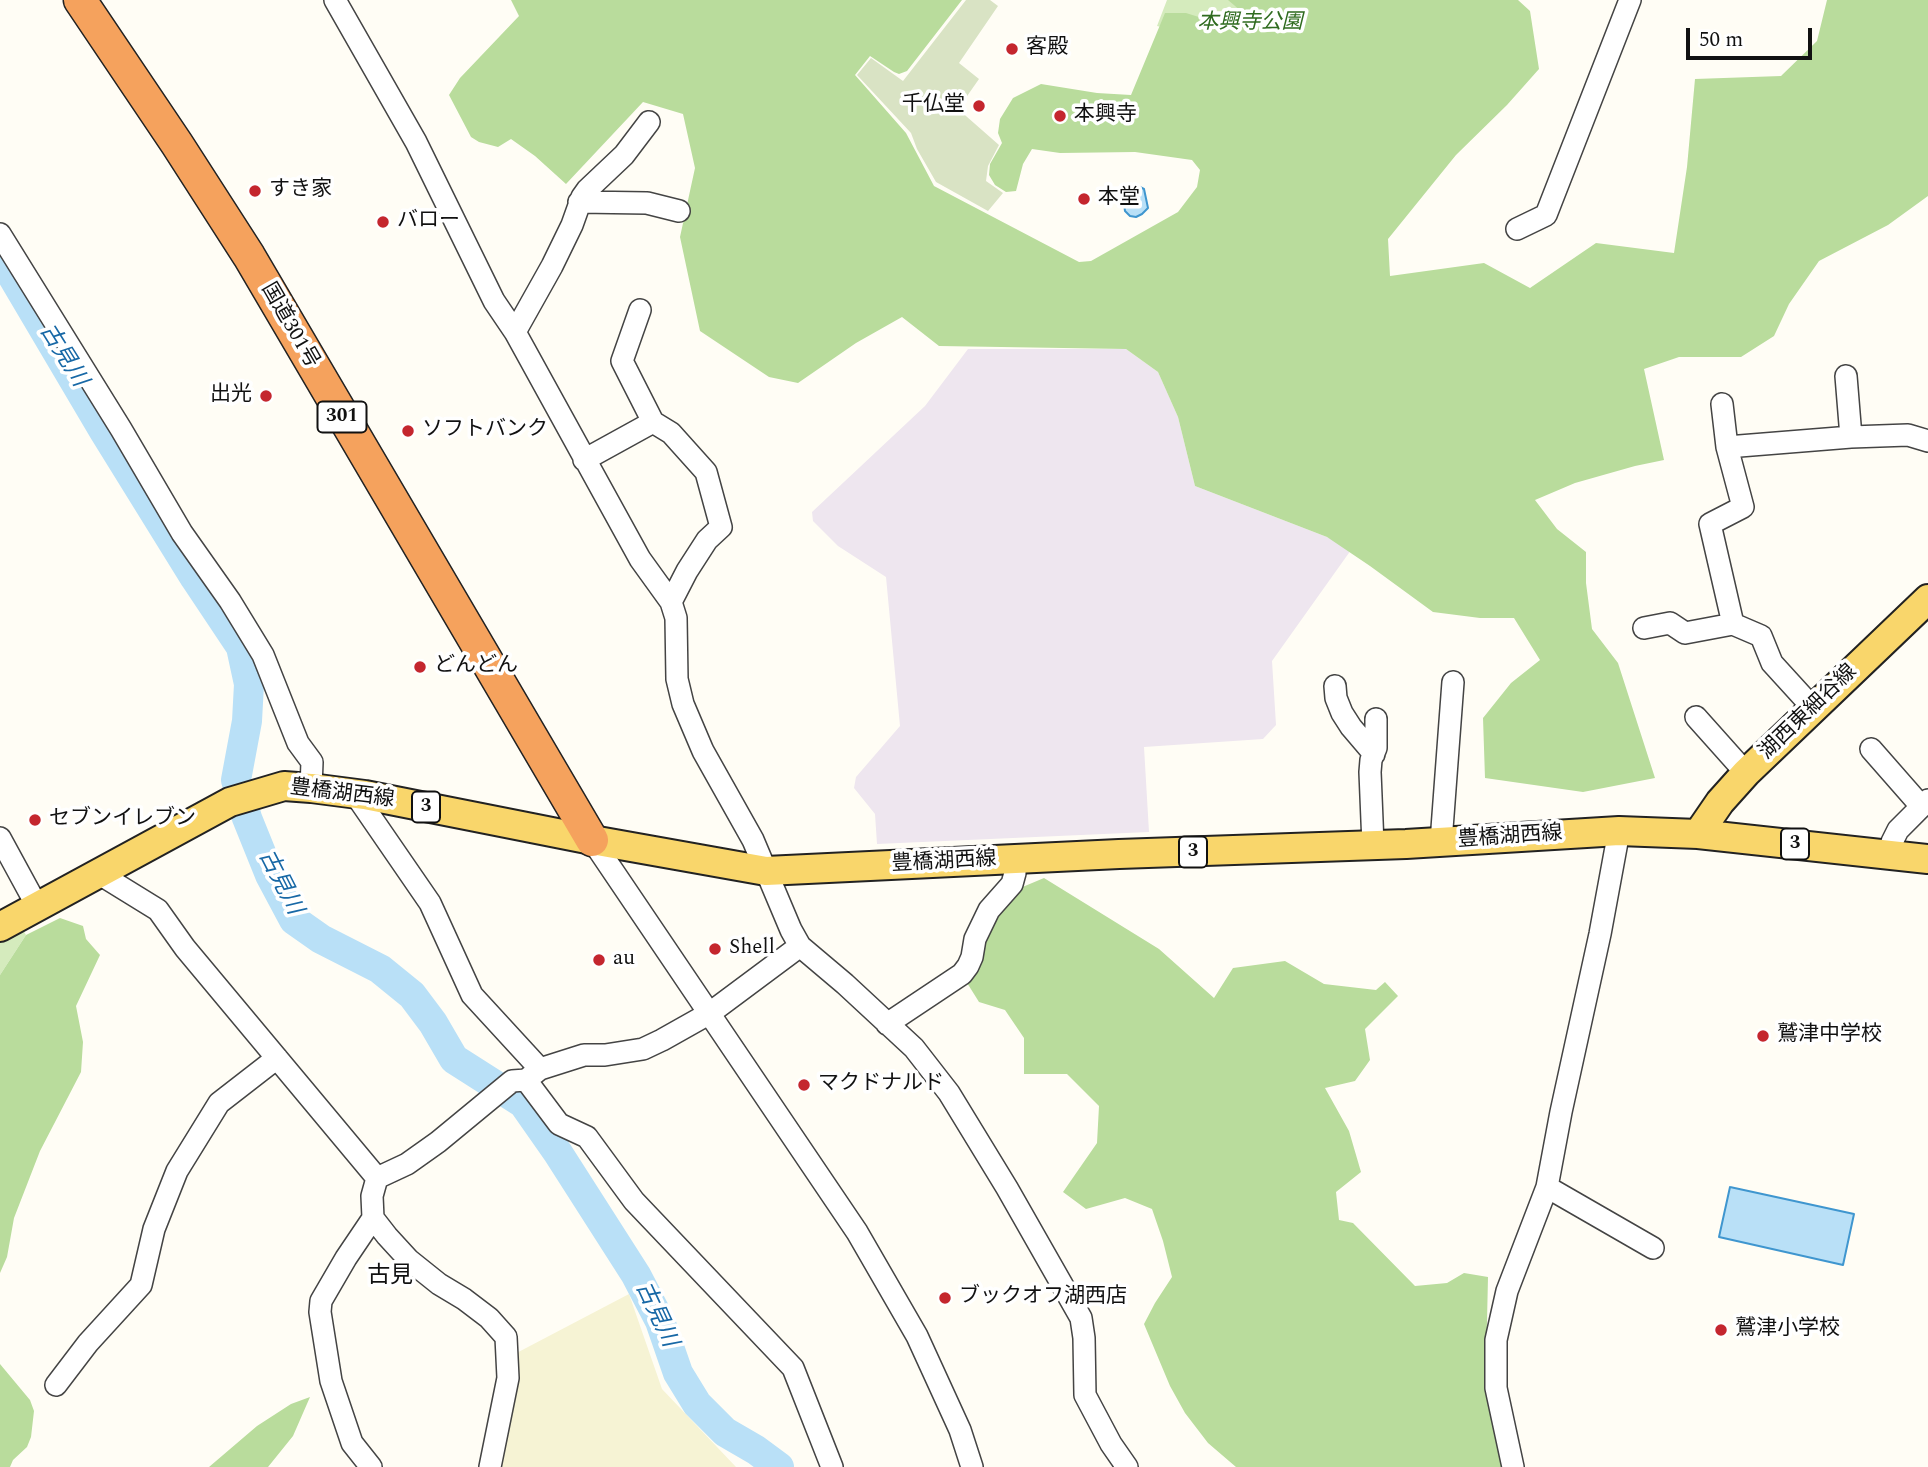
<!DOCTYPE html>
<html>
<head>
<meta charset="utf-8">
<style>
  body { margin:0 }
  #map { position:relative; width:1928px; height:1467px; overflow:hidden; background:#fffdf5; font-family:Spectral,serif }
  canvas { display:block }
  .scale { position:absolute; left:1686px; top:28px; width:126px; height:32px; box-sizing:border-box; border:4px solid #111; border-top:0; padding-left:9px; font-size:21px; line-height:24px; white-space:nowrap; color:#111; -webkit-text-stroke:5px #fff; paint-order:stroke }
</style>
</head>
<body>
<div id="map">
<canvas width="1928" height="1467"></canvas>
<div class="scale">50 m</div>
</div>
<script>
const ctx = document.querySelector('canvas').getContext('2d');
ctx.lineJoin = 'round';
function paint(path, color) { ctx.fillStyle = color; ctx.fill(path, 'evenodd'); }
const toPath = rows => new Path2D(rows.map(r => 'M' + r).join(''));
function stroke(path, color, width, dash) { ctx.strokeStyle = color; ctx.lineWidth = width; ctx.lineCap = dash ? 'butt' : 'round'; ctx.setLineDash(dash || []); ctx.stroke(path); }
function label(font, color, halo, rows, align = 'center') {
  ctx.font = font + ' Spectral,"Noto Sans JP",serif'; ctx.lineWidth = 7; ctx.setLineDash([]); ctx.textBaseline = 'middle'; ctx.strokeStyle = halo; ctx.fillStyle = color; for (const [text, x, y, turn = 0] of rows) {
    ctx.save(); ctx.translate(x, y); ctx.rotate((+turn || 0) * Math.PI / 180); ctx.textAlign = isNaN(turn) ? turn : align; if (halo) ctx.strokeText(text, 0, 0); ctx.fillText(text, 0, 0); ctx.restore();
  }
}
paint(toPath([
  [968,349,1126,349,1158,372,1178,417,1195,486,1327,537,1351,550,1272,661,1276,725,1263,739,1144,747,1149,832,877,844,875,814,854,788,856,777,900,726,886,577,838,546,813,521,812,512,925,406]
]), '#eee6ef');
paint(toPath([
  [629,1294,662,1389,736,1467,490,1467,507,1358]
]), '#f6f3d4');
paint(toPath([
  [1167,0,1289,0,1261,52,1157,26],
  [22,928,26,935,0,975,0,941]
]), '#d5ebbd');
paint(toPath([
  [511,0,962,0,907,71,899,74,894,72,870,56,855,75,906,133,934,186,1079,262,1091,261,1178,212,1197,187,1200,170,1192,160,1135,152,1060,153,1032,149,1023,164,1016,191,1006,192,995,185,989,175,990,164,1002,143,998,133,1000,119,1013,98,1041,84,1097,93,1131,95,1165,13,1186,13,1240,30,1241,11,1228,0,1518,0,1530,11,1539,69,1507,105,1456,155,1388,239,1390,276,1484,263,1530,288,1596,243,1674,253,1687,167,1695,79,1781,76,1817,41,1827,0,1928,0,1928,196,1888,225,1819,261,1789,304,1774,336,1741,357,1679,357,1644,369,1664,460,1635,466,1575,483,1535,500,1557,529,1586,552,1586,583,1592,629,1618,663,1655,778,1583,792,1485,778,1483,718,1511,683,1540,660,1514,618,1480,618,1433,612,1370,566,1327,537,1195,486,1178,417,1158,372,1126,349,939,346,902,317,856,343,798,383,769,377,700,331,680,237,695,168,683,114,643,102,566,184,535,156,511,139,498,147,479,142,471,137,449,95,460,78,519,16],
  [1044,878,1159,949,1214,998,1233,968,1285,961,1324,984,1376,990,1385,982,1398,996,1365,1029,1370,1060,1355,1081,1325,1088,1349,1131,1361,1172,1336,1192,1339,1220,1353,1223,1415,1286,1447,1283,1464,1273,1488,1277,1486,1366,1513,1467,1236,1467,1208,1443,1185,1413,1170,1386,1144,1324,1155,1303,1172,1277,1163,1241,1152,1209,1125,1198,1086,1209,1063,1192,1097,1143,1099,1106,1067,1074,1024,1074,1024,1038,1005,1010,979,1002,964,978,1013,891],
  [60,918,83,926,86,939,100,955,76,1006,83,1042,81,1072,40,1151,14,1218,7,1257,0,1273,0,975,26,935],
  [0,1364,30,1400,34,1411,31,1437,27,1447,13,1460,10,1467,0,1467],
  [310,1397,293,1436,268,1467,209,1467,257,1426,291,1404]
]), '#b9dc9c');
paint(toPath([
  [966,0,990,0,998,6,959,63,979,79,958,109,999,145,988,166,986,181,1003,193,988,211,936,182,917,149,911,133,857,75,871,58,903,81]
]), '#d9e3c4');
const water = toPath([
  [1136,185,1144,189,1148,208,1142,214,1136,217,1130,216,1125,211,1123,197,1127,188,1136,185],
  [1730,1187,1854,1214,1843,1265,1719,1237,1730,1187]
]);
paint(water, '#b9e0f7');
stroke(water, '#3f96cf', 2);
stroke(toPath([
  [0,255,104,431,195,578,241,647,249,684,247,721,236,780,247,818,270,875,294,920,321,939,380,969,412,995,433,1023,454,1059,523,1103,558,1153,636,1275,660,1321,678,1373,697,1404,725,1432,756,1450,779,1467]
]), '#b9e0f7', 30);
const minor = toPath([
  [335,0,416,142,494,301,515,332,640,559,671,602,676,618,677,679,683,704,703,751,753,840,791,930,800,946,845,984,914,1048,949,1093,1007,1188,1081,1318,1084,1338,1085,1395,1111,1444,1127,1467],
  [579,202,647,203,679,211],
  [1517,229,1546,215,1630,0],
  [0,234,121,429,182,533,230,601,263,655,298,743,312,762,311,788],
  [640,310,622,361,653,422,671,433,706,472,721,527,707,540,687,571,671,602],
  [515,332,552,266,572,225,582,197,587,190,624,155,649,122],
  [1846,376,1851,437],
  [1722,404,1727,447],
  [584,460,653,422],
  [1644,628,1670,623,1685,633,1733,624],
  [1335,686,1336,698,1342,713,1351,727,1374,754],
  [1813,708,1772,663,1761,636,1733,624,1710,524,1743,507,1727,447,1851,437,1908,435,1928,441],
  [1696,717,1746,773],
  [1871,749,1921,806],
  [355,794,430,903,472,995,540,1069],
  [0,838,37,906],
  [592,840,857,1232,917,1336,960,1430,972,1467],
  [1441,842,1453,682],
  [1373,845,1370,772,1371,760,1376,748,1376,719],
  [1891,855,1892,842,1898,830,1928,800],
  [98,873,158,910,185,948,377,1178],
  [887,1024,962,974,968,966,972,957,975,939,989,910,1012,884,1015,873,1014,859],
  [526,1080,559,1124,587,1137,634,1201,793,1368,832,1467],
  [1547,1187,1653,1248],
  [56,1385,88,1343,141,1285,154,1229,177,1171,219,1103,277,1058],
  [371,1467,352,1443,331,1381,320,1312,321,1301,346,1258,373,1218],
  [490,1467,508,1378,506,1337,489,1318,464,1299,439,1284,409,1260,387,1236,373,1218,372,1196,377,1178,407,1164,438,1142,512,1081,526,1080,540,1069,584,1055,605,1055,643,1049,662,1040,710,1013,800,946],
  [1513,1467,1496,1388,1496,1340,1507,1291,1547,1187,1561,1112,1600,934,1619,831]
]);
const major = toPath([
  [1698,834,1720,802,1746,773,1928,599],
  [0,927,230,802,284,786,311,788,365,795,592,840,766,871,1119,854,1406,844,1619,831,1698,834,1928,859]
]);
const highway = toPath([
  [80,0,177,144,249,256,592,840]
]);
stroke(minor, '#444', 24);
stroke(major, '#222', 32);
stroke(highway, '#222', 35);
stroke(minor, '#fff', 21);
stroke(major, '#f9d66b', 28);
stroke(highway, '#f5a25d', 32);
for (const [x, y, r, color] of [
  [1012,49,7,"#c4262e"],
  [979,106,7,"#c4262e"],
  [1060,116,7,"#c4262e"],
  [255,191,7,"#c4262e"],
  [1084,199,7,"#c4262e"],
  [383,222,7,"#c4262e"],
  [266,396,7,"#c4262e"],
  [408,431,7,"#c4262e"],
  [420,667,7,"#c4262e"],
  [35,820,7,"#c4262e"],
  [715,949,7,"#c4262e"],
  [599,960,7,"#c4262e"],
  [1763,1036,7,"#c4262e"],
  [804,1085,7,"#c4262e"],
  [945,1298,7,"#c4262e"],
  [1721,1330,7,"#c4262e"]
]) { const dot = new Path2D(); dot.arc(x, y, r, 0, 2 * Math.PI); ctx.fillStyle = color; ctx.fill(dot); stroke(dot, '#fff', 2.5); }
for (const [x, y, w] of [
  [342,417,49],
  [426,807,28],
  [1795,844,28],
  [1193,852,28]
]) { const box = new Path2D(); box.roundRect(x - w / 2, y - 15.5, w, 31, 5); ctx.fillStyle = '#fff'; ctx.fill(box); stroke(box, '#111', 2); }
label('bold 19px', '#111', null, [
  ["301",342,417],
  ["3",426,807],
  ["3",1795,844],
  ["3",1193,852]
]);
label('italic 21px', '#2f6b1f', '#fff', [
  ["本興寺公園",1250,24]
]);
label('21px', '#111', '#fff', [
  ["客殿",1026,49],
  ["千仏堂",965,106,"right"],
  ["本興寺",1074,116],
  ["すき家",269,191],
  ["本堂",1098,199],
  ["バロー",397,222],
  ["出光",252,396,"right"],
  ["ソフトバンク",422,431],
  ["どんどん",434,667],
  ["セブンイレブン",49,820],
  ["Shell",729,949],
  ["au",613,960],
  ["鷲津中学校",1777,1036],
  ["マクドナルド",818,1085],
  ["ブックオフ湖西店",959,1298],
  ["鷲津小学校",1735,1330]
], 'left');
label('21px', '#111', '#fff', [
  ["国道301号",289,326,60],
  ["湖西東細谷線",1809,713,-44],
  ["豊橋湖西線",342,795,7],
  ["豊橋湖西線",1510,838,-4],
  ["豊橋湖西線",944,863,-3]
]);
label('italic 23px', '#1768a6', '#fff', [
  ["古見川",62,356,58],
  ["古見川",279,883,63],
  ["古見川",655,1315,65]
]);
label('23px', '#111', '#fff', [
  ["古見",390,1277]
]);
</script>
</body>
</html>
